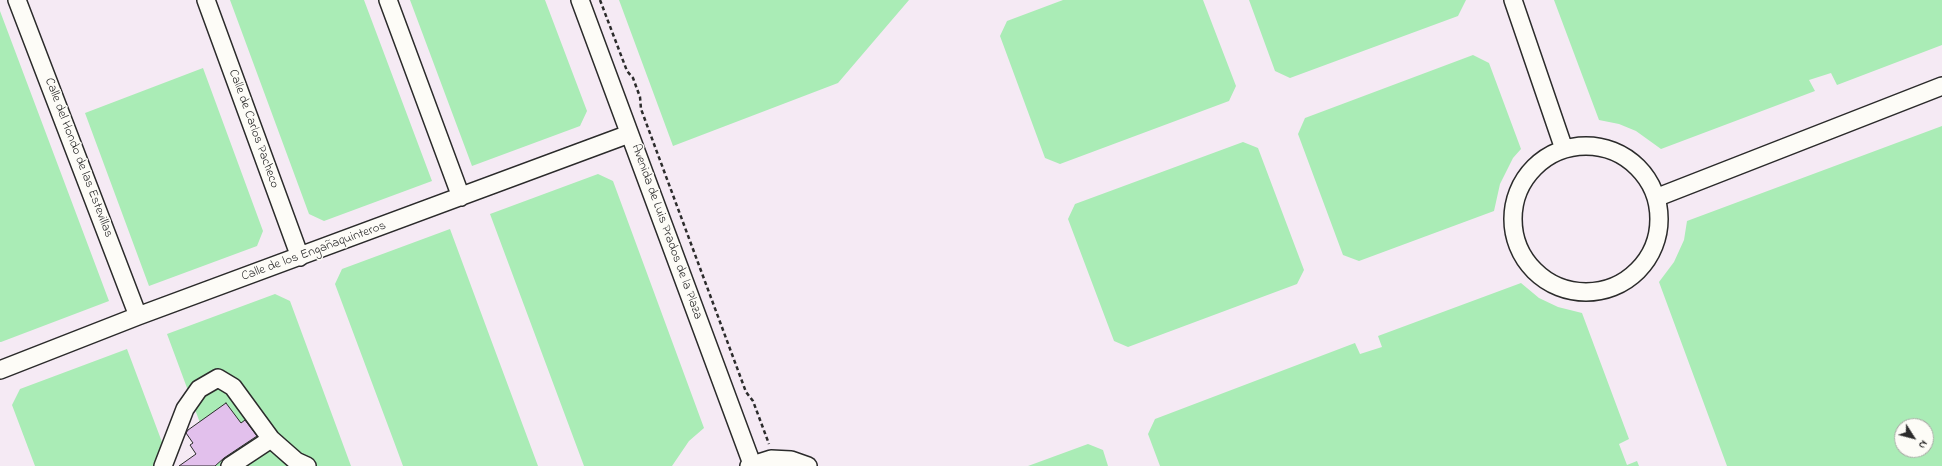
<!DOCTYPE html>
<html>
<head>
<meta charset="utf-8">
<style>
  body { margin:0 }
  #map { position:relative; width:1942px; height:466px; overflow:hidden; background:#f5eaf4; font-family:"Indie Flower",sans-serif }
  canvas { display:block }
  .north { position:absolute; left:1894px; top:418px; width:40px; height:40px; box-sizing:border-box; background:#fdfcf7; border:1px solid #a9a8a5; border-radius:50%; rotate:126deg; font-size:11px; font-weight:700; line-height:16px; text-align:center; color:#2b2b2b }
  .north::after { content:''; display:block; margin:auto; width:14px; height:18px; background:#2b2b2b; clip-path:polygon(50% 0,100% 100%,50% 72%,0 100%) }
</style>
</head>
<body>
<div id="map">
<canvas width="1942" height="466"></canvas>
<div class="north">N</div>
</div>
<script>
const ctx = document.querySelector('canvas').getContext('2d');
ctx.lineJoin = 'round';
function paint(path, color) { ctx.fillStyle = color; ctx.fill(path, 'evenodd'); }
const toPath = rows => new Path2D(rows.map(r => 'M' + r).join(''));
function stroke(path, color, width, dash) { ctx.strokeStyle = color; ctx.lineWidth = width; ctx.lineCap = dash ? 'butt' : 'round'; ctx.setLineDash(dash || []); ctx.stroke(path); }
function label(font, color, halo, rows, align = 'center') {
  ctx.font = font + ' "Indie Flower",sans-serif'; ctx.lineWidth = 3; ctx.setLineDash([]); ctx.textBaseline = 'middle'; ctx.strokeStyle = halo; ctx.fillStyle = color; for (const [text, x, y, turn = 0] of rows) {
    ctx.save(); ctx.translate(x, y); ctx.rotate((+turn || 0) * Math.PI / 180); ctx.textAlign = isNaN(turn) ? turn : align; if (halo) ctx.strokeText(text, 0, 0); ctx.fillText(text, 0, 0); ctx.restore();
  }
}
paint(toPath([
  [230,0,364,0,432,181,324,221,309,214],
  [410,0,545,0,587,111,580,126,472,166],
  [619,0,909,0,838,83,673,146],
  [1063,0,1203,0,1236,86,1229,101,1060,164,1045,158,1000,36,1007,21],
  [1249,0,1466,0,1458,16,1290,78,1275,71],
  [1554,0,1942,0,1942,45,1837,85,1831,73,1809,80,1815,91,1661,149,1636,131,1619,124,1599,120],
  [0,11,109,301,1,342,0,342],
  [1473,55,1489,63,1521,149,1513,158,1500,184,1494,211,1359,261,1343,255,1298,134,1305,118],
  [203,68,263,231,257,246,149,286,85,113],
  [1942,126,1942,466,1727,466,1659,282,1674,262,1684,240,1687,221],
  [1902,426,1926,426,1926,450,1902,450],
  [1243,142,1258,148,1304,270,1297,284,1128,347,1114,341,1068,219,1075,204],
  [598,174,613,181,704,428,689,441,672,466,584,466,490,214],
  [450,229,487,329,538,466,403,466,396,447,335,284,342,269],
  [1521,283,1539,298,1558,307,1582,313,1629,439,1619,444,1627,465,1637,461,1639,466,1160,466,1148,434,1155,419,1355,343,1360,354,1382,347,1378,336],
  [275,294,290,301,351,466,216,466,167,334],
  [127,349,171,466,35,466,12,405,20,389],
  [1088,444,1103,450,1108,466,1028,466]
]), '#aaecb6');
const building = toPath([
  [226,403,241,423,245,420,257,436,224,458,215,466,179,466,196,454,190,445,193,443,186,433,188,430,226,403]
]);
paint(building, '#e2c0ec');
stroke(building, '#2b2b2b', 1);
const minor = toPath([
  [17,0,138,316],
  [206,0,300,257],
  [388,0,461,197],
  [580,0,752,464],
  [1513,0,1564,149],
  '1513 219a73 73 0 1 1 146 0a73 73 0 1 1-146 0Z',
  [1658,197,1942,86],
  [0,370,138,316,629,134],
  [163,466,185,409,199,389,218,378,233,387,271,439],
  [230,466,271,439,296,461,307,466],
  [749,466,771,459,791,460,808,466]
]);
stroke(minor, '#2b2b2b', 20);
stroke(toPath([
  [600,0,627,71,633,78,640,97,641,109,746,392,753,401,769,444]
]), '#2b2b2b', 2.5, [4, 3]);
stroke(minor, '#fdfcf7', 17);
label('13px', '#2b2b2b', '#fdfcf7', [
  ["Calle de Carlos Pacheco",253,129,70],
  ["Calle del Hondo de las Estevillas",78,158,69],
  ["Avenida de Luis Prados de la Plaza",666,232,70],
  ["Calle de los Engañaquinteros",314,252,-20]
]);
</script>
</body>
</html>
